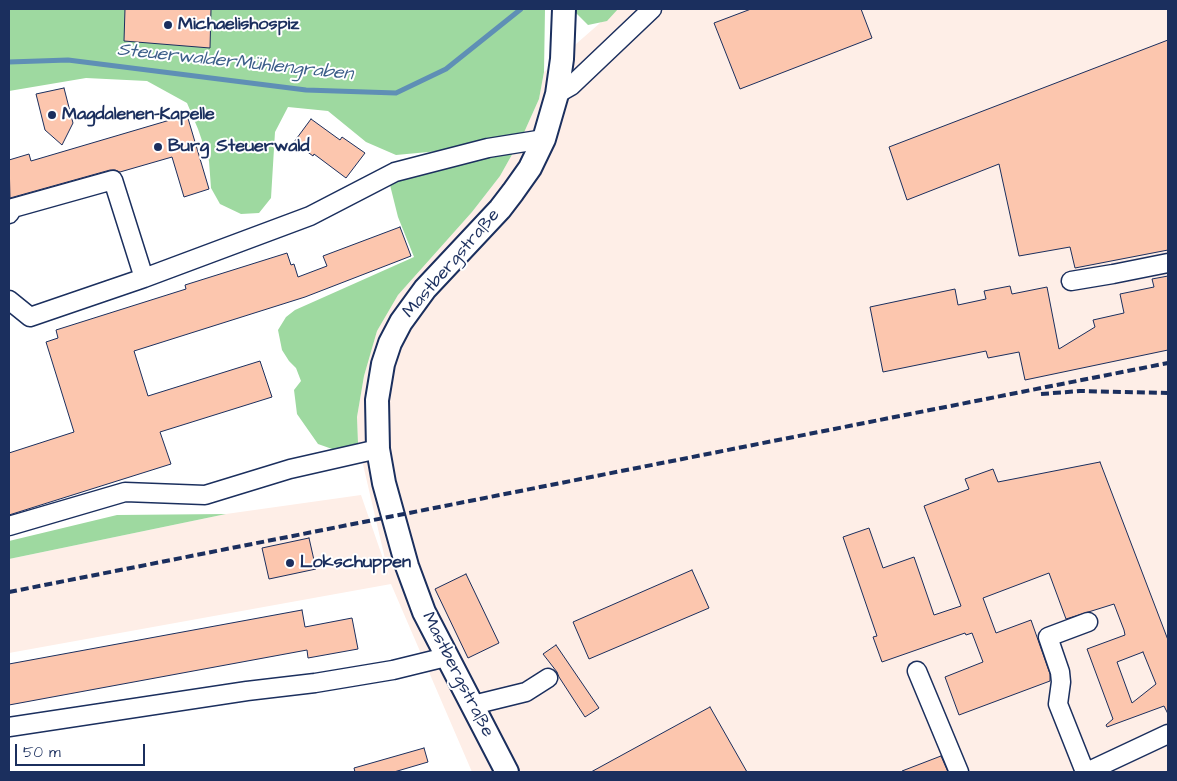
<!DOCTYPE html>
<html>
<head>
<meta charset="utf-8">
<style>
  body { margin:0 }
  #map { position:relative; width:1177px; height:781px; overflow:hidden; background:#fff; font-family:"Architects Daughter",sans-serif }
  canvas { display:block }
  .frame { position:absolute; inset:0; border:10px solid #1b2f5e; pointer-events:none }
  .scale { position:absolute; left:15px; top:744px; width:130px; height:22px; box-sizing:border-box; border:2px solid #1b2f5e; border-top:0; padding-left:6px; font-size:15px; line-height:18px; white-space:nowrap; color:#1b2f5e; -webkit-text-stroke:4px #fff; paint-order:stroke }
</style>
</head>
<body>
<div id="map">
<canvas width="1177" height="781"></canvas>
<div class="frame"></div>
<div class="scale">50 m</div>
</div>
<script>
const ctx = document.querySelector('canvas').getContext('2d');
ctx.lineJoin = 'round';
function paint(path, color) { ctx.fillStyle = color; ctx.fill(path, 'evenodd'); }
const toPath = rows => new Path2D(rows.map(r => 'M' + r).join(''));
function stroke(path, color, width, dash) { ctx.strokeStyle = color; ctx.lineWidth = width; ctx.lineCap = dash ? 'butt' : 'round'; ctx.setLineDash(dash || []); ctx.stroke(path); }
function label(font, color, halo, rows, align = 'center') {
  ctx.font = font + ' "Architects Daughter",sans-serif'; ctx.lineWidth = 4; ctx.setLineDash([]); ctx.textBaseline = 'middle'; ctx.strokeStyle = halo; ctx.fillStyle = color; for (const [text, x, y, turn = 0] of rows) {
    ctx.save(); ctx.translate(x, y); ctx.rotate((+turn || 0) * Math.PI / 180); ctx.textAlign = isNaN(turn) ? turn : align; if (halo) ctx.strokeText(text, 0, 0); ctx.fillText(text, 0, 0); ctx.restore();
  }
}
paint(toPath([
  [616,9,1168,9,1168,772,472,772,391,584,9,653,9,559,226,514,361,495,389,576,358,443,357,417,364,376,377,331,398,295,472,212,500,176,522,137,539,99,544,72]
]), '#feeee7');
paint(toPath([
  [9,9,545,9,544,72,539,99,522,137,450,150,396,155,366,142,328,111,288,107,275,132,271,198,259,213,241,214,220,204,211,188,209,161,198,129,187,103,147,81,86,78,9,91],
  [572,9,618,9,607,21,588,25],
  [514,151,500,176,472,212,398,295,377,331,364,376,357,417,358,443,335,450,318,444,297,414,294,390,301,381,296,368,289,361,282,350,278,330,286,317,295,310,414,257,398,217,390,185,403,178,442,166],
  [226,514,9,559,9,541,117,515]
]), '#9ed9a0');
stroke(toPath([
  [9,62,68,60,306,90,396,93,446,69,521,9]
]), '#5f8fb5', 5);
const building = toPath([
  [125,9,211,9,210,48,124,41,125,9],
  [751,9,861,9,872,38,740,89,714,23,751,9],
  [1168,40,1168,250,1075,268,1070,247,1019,256,999,164,907,200,889,147,1168,40],
  [64,88,73,123,62,145,45,130,36,94,64,88],
  [187,115,209,189,184,197,172,157,120,172,115,170,110,170,10,198,9,160,29,154,31,161,187,115],
  [311,119,340,140,342,137,365,153,346,178,314,154,313,156,294,142,311,119],
  [400,227,411,256,305,297,134,351,148,396,260,361,272,397,160,432,171,464,9,515,9,453,74,432,46,342,58,338,56,330,186,289,185,285,287,253,291,265,294,264,298,277,327,266,323,256,400,227],
  [1168,276,1168,350,1025,380,1019,352,988,358,986,351,883,372,870,307,955,289,958,305,986,299,984,291,1010,286,1012,294,1047,287,1059,349,1095,327,1093,320,1124,313,1120,294,1154,287,1152,279,1168,276],
  [1100,462,1168,640,1168,714,1164,706,1107,727,1106,725,1113,719,1087,649,1125,635,1124,630,1114,604,1066,619,1049,573,983,598,996,633,1031,620,1050,674,1050,681,959,715,945,677,983,662,972,633,966,635,965,633,882,662,873,637,877,636,843,537,869,528,883,568,914,557,934,615,961,606,924,506,969,489,965,479,993,469,998,482,1100,462],
  [1143,652,1156,684,1132,703,1117,662,1143,652],
  [309,538,316,569,269,579,262,548,309,538],
  [692,570,709,608,589,659,573,622,692,570],
  [466,574,499,643,468,658,435,589,466,574],
  [302,610,305,627,352,618,358,649,308,658,307,650,9,705,9,664,302,610],
  [556,645,599,708,585,717,559,677,557,672,543,654,556,645],
  [710,707,747,772,591,772,710,707],
  [424,748,428,762,394,772,355,772,354,768,424,748],
  [941,756,948,772,902,772,902,771,941,756]
]);
paint(building, '#fcc6ae');
stroke(building, '#1b2f5e', 1);
const minor = toPath([
  [557,94,571,86,652,9],
  [9,214,13,208,113,180,144,278],
  [1071,281,1113,274,1168,263],
  [9,300,30,317,144,278,310,216,395,172,488,148,544,139],
  [9,526,125,492,205,495,290,469,378,449],
  [917,671,959,772],
  [473,705,526,692,548,678],
  [9,727,247,691,315,683,393,670,446,657],
  [1085,772,1058,704,1061,682,1060,672,1048,637,1088,622],
  [1087,772,1168,734]
]);
const major = toPath([
  [507,772,424,612,407,566,384,483,378,449,377,400,383,364,390,343,401,322,425,289,500,209,513,192,530,168,544,139,557,94,562,59,564,9]
]);
stroke(minor, '#1b2f5e', 21);
stroke(major, '#1b2f5e', 26);
stroke(minor, '#fff', 18);
stroke(major, '#fff', 22);
stroke(toPath([
  [1041,394,1080,391,1168,393],
  [9,592,1168,363]
]), '#1b2f5e', 4, [8, 4]);
for (const [x, y, r, color] of [
  [168,25,5,"#1b2f5e"],
  [52,115,5,"#1b2f5e"],
  [158,147,5,"#1b2f5e"],
  [290,563,5,"#1b2f5e"]
]) { const dot = new Path2D(); dot.arc(x, y, r, 0, 2 * Math.PI); ctx.fillStyle = color; ctx.fill(dot); stroke(dot, '#fff', 2); }
label('bold 18px', '#1b2f5e', '#fff', [
  ["Michaelishospiz",178,25],
  ["Magdalenen-Kapelle",62,115],
  ["Burg Steuerwald",168,147],
  ["Lokschuppen",300,563]
], 'left');
label('18px', '#1b2f5e', '#fff', [
  ["Mastbergstraße",452,264,-49],
  ["Mastbergstraße",457,675,63]
]);
label('italic 19px', '#3d5f8a', '#fff', [
  ["SteuerwalderMühlengraben",235,63,6]
]);
</script>
</body>
</html>
